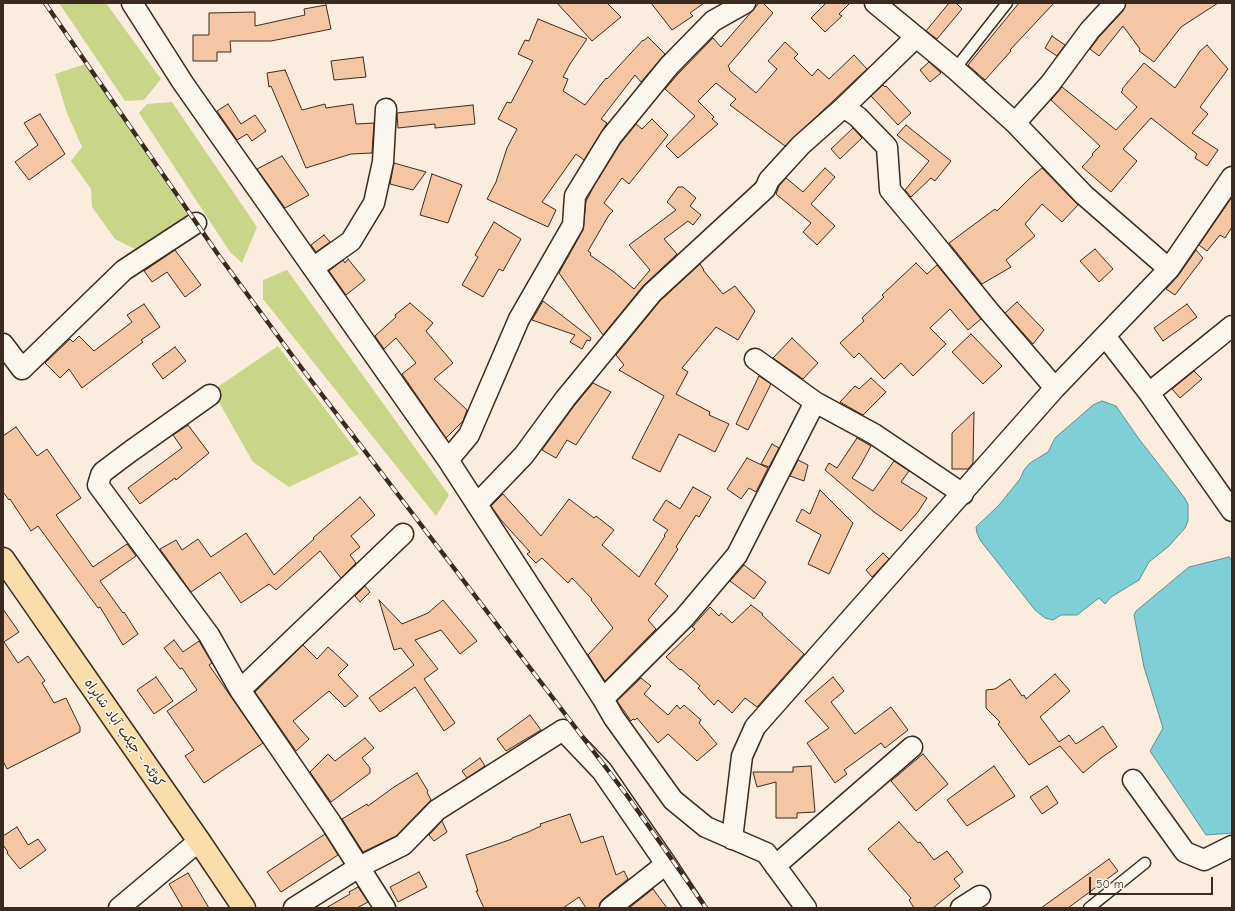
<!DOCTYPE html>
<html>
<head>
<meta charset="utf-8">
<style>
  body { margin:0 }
  #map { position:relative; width:1235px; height:911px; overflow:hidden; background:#faedde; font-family:"Comic Neue",sans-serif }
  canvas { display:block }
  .frame { position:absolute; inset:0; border:4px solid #3b2a1e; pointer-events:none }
  .scale { position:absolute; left:1089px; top:877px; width:124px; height:18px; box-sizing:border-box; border:2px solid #3b2a1e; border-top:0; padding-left:5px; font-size:12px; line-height:14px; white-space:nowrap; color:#3b2a1e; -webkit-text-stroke:3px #fbf7ec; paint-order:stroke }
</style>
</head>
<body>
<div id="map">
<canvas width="1235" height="911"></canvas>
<div class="frame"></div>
<div class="scale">50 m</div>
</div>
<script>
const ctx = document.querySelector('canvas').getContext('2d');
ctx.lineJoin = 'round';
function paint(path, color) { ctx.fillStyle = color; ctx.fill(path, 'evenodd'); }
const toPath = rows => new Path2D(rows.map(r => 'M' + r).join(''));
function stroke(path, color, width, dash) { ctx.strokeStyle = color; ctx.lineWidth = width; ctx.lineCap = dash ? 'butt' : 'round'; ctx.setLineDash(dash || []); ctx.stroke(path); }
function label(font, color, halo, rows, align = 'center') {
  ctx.font = font + ' "Comic Neue","Playpen Sans Arabic",sans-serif'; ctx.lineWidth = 3; ctx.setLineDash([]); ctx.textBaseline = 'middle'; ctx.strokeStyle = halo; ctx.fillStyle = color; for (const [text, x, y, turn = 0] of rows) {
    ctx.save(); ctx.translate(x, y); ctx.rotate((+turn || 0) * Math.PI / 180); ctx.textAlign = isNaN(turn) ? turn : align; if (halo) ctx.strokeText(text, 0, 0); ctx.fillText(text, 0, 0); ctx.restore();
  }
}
paint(toPath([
  [59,3,106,3,161,79,144,100,125,101],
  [85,64,190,219,141,252,115,239,92,207,91,189,71,161,82,147,67,113,55,74],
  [172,102,257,227,242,263,230,252,139,113,147,104],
  [287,270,449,495,436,516,263,299,263,280],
  [278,346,359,454,289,487,253,462,216,397,216,388]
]), '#c9d588');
const water = toPath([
  [1102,401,1116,406,1139,439,1184,497,1188,504,1188,521,1185,528,1169,546,1149,562,1139,580,1111,597,1105,604,1099,598,1077,615,1061,615,1053,620,1045,618,1035,610,980,540,977,533,976,527,999,505,1020,479,1024,470,1030,463,1048,452,1055,438,1093,405,1102,401],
  [1229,557,1232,561,1232,833,1206,835,1150,751,1163,728,1144,667,1134,615,1136,611,1189,567,1229,557]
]);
paint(water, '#7ed0d6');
stroke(water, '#638e8c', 1);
const building = toPath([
  [557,3,607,3,621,17,592,41,557,3],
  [651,3,704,3,690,13,693,16,672,30,651,3],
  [759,3,763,3,773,13,728,66,730,69,729,70,756,93,777,69,768,61,785,42,798,54,794,58,812,76,818,69,829,79,854,55,867,69,785,146,730,105,736,99,716,83,698,101,714,117,712,119,718,124,678,158,666,146,695,116,665,89,678,74,713,38,721,47,759,3],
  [826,3,850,3,839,14,842,16,825,32,811,18,826,3],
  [949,3,956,3,962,9,937,39,926,31,949,3],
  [1019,3,1054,3,1010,50,1011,51,985,80,968,65,1019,3],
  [1126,3,1218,3,1181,27,1154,62,1139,51,1140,49,1123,26,1099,56,1090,49,1099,37,1123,11,1126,3],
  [326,5,331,29,271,41,230,41,231,52,217,52,217,61,193,61,193,35,209,35,209,13,255,12,255,26,305,15,304,9,326,5],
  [538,19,587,39,570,64,563,77,568,79,563,91,585,105,606,78,607,79,643,40,643,41,648,37,665,54,641,82,635,75,601,119,607,123,584,160,576,154,542,202,556,210,548,227,487,199,496,182,507,148,517,129,498,119,507,102,511,103,533,61,518,54,525,40,529,41,538,19],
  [1052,36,1065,45,1057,56,1045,48,1052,36],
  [1207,45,1228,69,1200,107,1208,114,1192,133,1218,150,1207,166,1195,158,1197,154,1151,118,1123,149,1137,161,1111,192,1082,167,1093,155,1092,154,1100,146,1051,100,1062,87,1116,130,1137,107,1121,92,1123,90,1122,89,1144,63,1175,88,1200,51,1207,45],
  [363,57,366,77,334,80,331,61,363,57],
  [929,62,941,73,930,82,920,70,929,62],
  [285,70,302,110,325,104,326,108,353,104,356,124,374,123,372,153,351,154,306,168,271,86,269,87,267,73,285,70],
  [883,85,885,87,886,86,911,113,898,125,871,96,883,85],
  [228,104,241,124,255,115,266,131,252,141,247,134,237,140,217,111,228,104],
  [473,105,475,124,435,128,435,124,398,128,397,113,473,105],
  [40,114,65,154,29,180,15,162,38,145,24,123,40,114],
  [652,119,668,135,629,184,622,178,604,203,613,211,609,215,588,251,591,253,590,255,614,272,634,289,650,270,629,245,676,210,667,202,678,187,683,187,696,198,690,206,701,215,693,225,688,221,664,239,677,254,643,286,603,335,559,273,583,230,586,201,594,186,620,144,636,124,642,129,652,119],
  [906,125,951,161,935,181,931,178,911,197,905,190,929,161,897,135,906,125],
  [853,128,862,138,840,159,831,149,853,128],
  [282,156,309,195,285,208,257,169,282,156],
  [394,163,401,165,426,172,413,190,390,184,394,163],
  [825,168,835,177,811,204,835,226,817,245,803,232,811,223,776,194,779,186,786,178,803,192,825,168],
  [1042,168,1078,205,1062,222,1042,204,1025,224,1035,236,1006,260,1011,267,982,284,949,243,995,209,997,211,1029,179,1042,168],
  [432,174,462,185,448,223,420,215,432,174],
  [1232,197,1232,227,1225,238,1220,235,1207,251,1199,245,1232,197],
  [494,222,521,239,503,271,499,269,483,297,462,285,478,257,475,255,494,222],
  [324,235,330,242,316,252,311,245,324,235],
  [1095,249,1113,269,1099,282,1080,261,1095,249],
  [175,250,201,285,185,297,167,272,152,282,144,271,175,250],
  [1196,250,1203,258,1175,295,1166,289,1178,276,1196,250],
  [348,259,365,280,346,295,329,271,343,260,345,263,348,259],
  [916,263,927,274,937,265,981,319,968,330,950,309,930,328,946,344,913,376,901,363,884,379,859,353,854,358,840,343,864,321,862,318,884,297,882,295,916,263],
  [700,264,704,270,703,270,723,294,735,286,755,311,738,340,716,327,682,368,688,372,676,394,710,412,709,415,729,424,715,452,679,434,660,472,632,458,664,396,619,370,624,365,616,355,660,301,700,264],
  [543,301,591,338,590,341,587,340,582,349,570,342,575,335,532,320,543,301],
  [1017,302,1044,330,1033,344,1005,313,1017,302],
  [410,303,433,323,426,331,453,363,434,379,467,410,463,421,446,438,402,374,416,363,396,338,384,349,375,336,396,317,395,315,410,303],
  [144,304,160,327,141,340,143,342,82,388,69,369,60,378,45,363,70,339,73,342,79,336,94,351,132,322,127,315,144,304],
  [1187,304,1197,317,1163,341,1154,328,1187,304],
  [971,334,1002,366,983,384,952,352,971,334],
  [792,338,818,363,803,379,773,358,792,338],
  [175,347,186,361,163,379,152,364,175,347],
  [1194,371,1202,379,1180,398,1172,389,1194,371],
  [759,376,771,384,748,430,736,424,759,376],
  [871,378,886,392,863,415,840,402,855,386,859,389,871,378],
  [593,383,611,392,576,445,567,440,556,458,542,450,574,406,593,383],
  [974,412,973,463,968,469,952,469,952,433,974,412],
  [188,425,209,453,176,480,175,478,140,504,128,488,182,448,173,435,188,425],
  [16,427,37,456,47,449,81,498,56,515,93,567,127,544,136,556,100,581,123,613,124,612,138,634,123,645,100,607,98,608,38,526,31,531,10,499,9,500,3,492,3,436,16,427],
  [857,438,871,446,860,466,852,478,873,491,894,461,909,471,901,482,927,498,918,512,901,531,874,512,825,470,829,463,837,468,857,438],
  [772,444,779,448,769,467,761,464,772,444],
  [747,458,768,468,756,492,749,488,741,499,727,489,747,458],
  [798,460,808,465,804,481,790,476,798,460],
  [693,487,711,497,699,517,696,515,676,547,678,549,655,584,668,596,648,620,656,629,605,681,588,655,613,628,591,600,592,599,572,578,568,583,542,558,536,563,527,554,530,552,501,520,491,506,503,494,541,536,569,499,594,518,596,516,614,530,602,545,639,577,665,536,664,535,668,530,653,520,666,500,680,509,693,487],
  [820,490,853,523,829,574,808,564,821,535,796,521,802,509,810,514,820,490],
  [360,497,375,515,351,536,360,547,350,555,356,563,341,578,320,551,276,590,269,584,241,603,220,572,191,592,160,549,176,540,182,550,198,539,211,557,246,533,274,575,314,539,313,538,360,497],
  [883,553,889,559,872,577,866,570,883,553],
  [744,565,766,582,754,599,730,581,744,565],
  [365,586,370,592,360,602,355,596,365,586],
  [379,600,402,624,428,613,443,600,477,641,460,654,441,630,415,640,438,669,424,679,455,723,444,731,415,687,380,712,369,698,414,665,401,648,394,650,379,600],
  [751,605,763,614,762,615,804,654,757,707,745,698,732,713,718,700,714,705,698,688,700,686,681,669,680,670,666,657,695,629,692,627,710,607,719,616,721,613,732,623,751,605],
  [3,609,19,632,4,642,18,663,28,656,45,681,42,683,54,703,66,698,80,727,80,732,7,769,3,761,3,609],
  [174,640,183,652,199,641,212,663,209,665,263,743,204,783,185,756,194,750,167,711,197,690,182,668,180,669,164,648,174,640],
  [303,645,317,659,328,647,348,665,338,675,358,696,345,707,329,691,293,721,309,739,296,751,255,692,303,645],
  [1055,674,1070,691,1040,717,1059,742,1069,735,1076,744,1103,726,1117,747,1101,758,1083,773,1060,746,1029,765,998,724,1000,722,986,708,986,690,995,689,1010,679,1022,696,1024,695,1026,699,1055,674],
  [156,677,173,701,154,714,137,690,156,677],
  [833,677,844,691,831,702,855,734,891,707,908,730,885,748,881,743,844,770,847,774,835,783,807,743,829,728,805,701,833,677],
  [641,678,651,686,644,694,668,715,677,705,680,709,684,705,701,720,699,723,717,744,697,761,668,734,658,743,637,718,635,720,633,719,631,721,617,701,641,678],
  [530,715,541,730,506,751,497,739,530,715],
  [365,738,374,748,362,758,370,768,370,773,331,802,310,772,328,754,335,761,365,738],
  [923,754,948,784,916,811,891,781,923,754],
  [480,758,485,766,467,778,462,771,480,758],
  [811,766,815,812,797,813,797,818,776,818,776,782,757,787,753,772,793,772,793,767,811,766],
  [994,766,1015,796,967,826,947,800,994,766],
  [417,773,428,791,427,792,431,800,396,836,363,852,342,819,367,804,368,806,394,787,417,773],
  [1047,786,1058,803,1042,814,1030,797,1047,786],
  [570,814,581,843,603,836,616,875,624,871,628,879,603,899,600,903,599,908,586,908,579,897,563,908,484,908,476,891,478,891,466,855,512,839,512,838,528,832,541,826,540,824,570,814],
  [442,821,447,832,434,841,429,835,442,821],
  [899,822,918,843,920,842,934,860,947,851,963,872,954,879,960,886,933,908,914,908,909,900,911,898,868,849,899,822],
  [17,827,28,845,38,839,46,850,20,869,7,853,8,852,3,845,3,836,17,827],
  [325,834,338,855,281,892,267,872,325,834],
  [1109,859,1118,871,1068,908,1041,908,1109,859],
  [419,872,427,887,398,902,390,887,419,872],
  [188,873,209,908,183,908,169,884,188,873],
  [358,887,368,902,357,908,326,908,350,894,349,892,358,887],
  [653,889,667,908,629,908,653,889]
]);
paint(building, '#f5c6a4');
stroke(building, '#3b2a1e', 1);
const lane = toPath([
  [955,69,1007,3],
  [1089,908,1145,863]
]);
const street = toPath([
  [132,3,183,83,448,460,603,699,614,718,673,800,706,827,766,853,806,908],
  [875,3,955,69,1015,123,1084,195,1169,269],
  [844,107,858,117,887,147,890,190,925,232,988,310,1055,388],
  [1015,123,1050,84,1090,30,1115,3],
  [313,268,351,241,374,203,383,162,386,109],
  [1105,336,1149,393,1232,511],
  [3,344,22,369,124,270,196,223],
  [755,359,815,402,874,434,963,494],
  [1149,393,1232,326],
  [210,395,131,451,103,472,101,475,98,485,209,635,240,690,331,823,385,908],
  [448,460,469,435,519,319,573,225,575,196,611,137,669,66,713,21,745,3],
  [477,504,524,455,565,399,652,293,765,189,769,180,801,145,844,107,916,37],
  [240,690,403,534],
  [603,699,684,618,737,555,815,402],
  [1133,780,1185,852,1204,860,1232,846],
  [732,839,742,756,755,727,1055,388,1169,269,1232,177],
  [775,866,912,747],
  [119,908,199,841],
  [294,908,359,867,403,845,437,810,563,730,602,771,666,864,695,908],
  [610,908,666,864],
  [961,908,980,896]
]);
const highway = toPath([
  [3,559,199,841,244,908]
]);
stroke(lane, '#3b2a1e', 13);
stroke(street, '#3b2a1e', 23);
stroke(highway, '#3b2a1e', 25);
stroke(lane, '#fbf7ec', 10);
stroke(street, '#fbf7ec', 20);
stroke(highway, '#f9deab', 22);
const rail = toPath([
  [45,3,217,253,294,358,626,794,706,908]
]);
stroke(rail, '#3b2a1e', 4.5);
stroke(rail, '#fbf7ec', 3, [9]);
label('13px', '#3b2a1e', '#fbf7ec', [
  ["کوئٹہ - جیکب آباد شاہراہ",124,733,55]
]);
</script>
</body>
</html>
